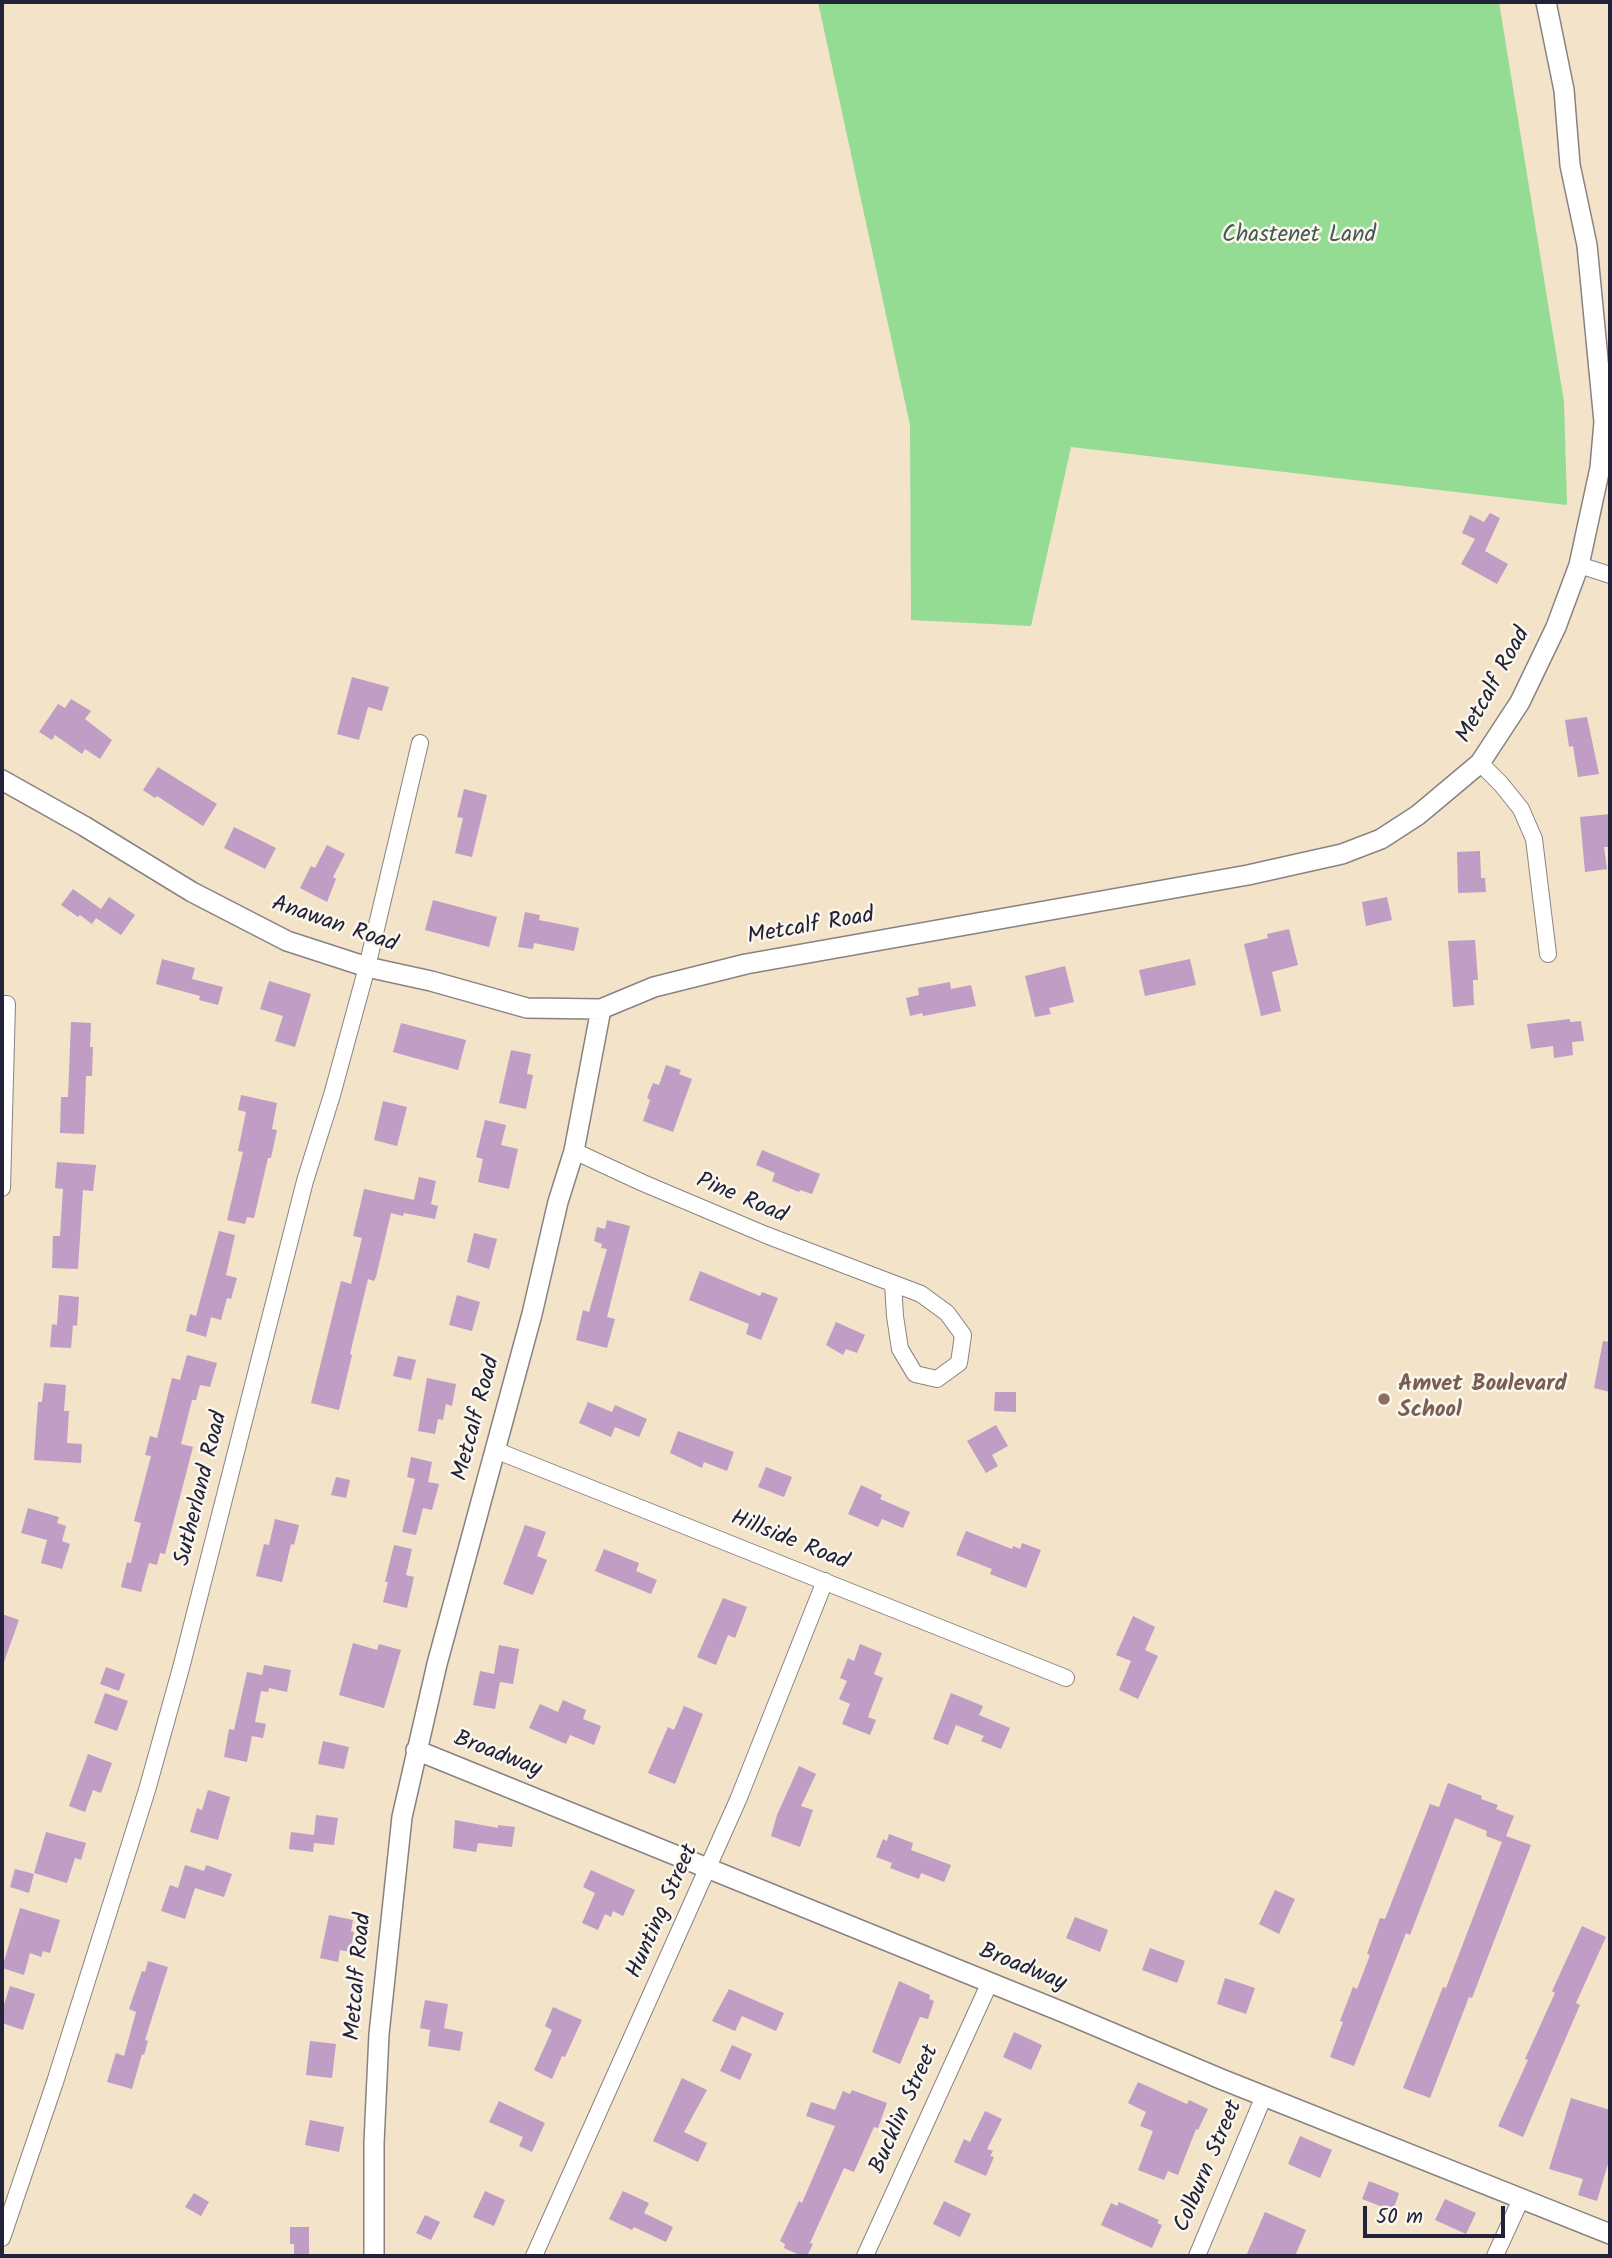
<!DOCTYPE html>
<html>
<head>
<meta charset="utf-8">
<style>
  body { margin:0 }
  #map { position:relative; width:1612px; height:2258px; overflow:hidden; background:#f3e3c8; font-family:Kalam,sans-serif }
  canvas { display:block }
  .frame { position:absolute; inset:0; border:4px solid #22223b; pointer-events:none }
  .scale { position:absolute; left:1363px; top:2206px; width:142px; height:32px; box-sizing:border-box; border:4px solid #22223b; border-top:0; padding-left:9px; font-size:21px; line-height:24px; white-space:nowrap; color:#22223b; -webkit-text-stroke:5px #fbf7ec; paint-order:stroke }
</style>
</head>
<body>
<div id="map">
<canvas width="1612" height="2258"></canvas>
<div class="frame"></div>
<div class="scale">50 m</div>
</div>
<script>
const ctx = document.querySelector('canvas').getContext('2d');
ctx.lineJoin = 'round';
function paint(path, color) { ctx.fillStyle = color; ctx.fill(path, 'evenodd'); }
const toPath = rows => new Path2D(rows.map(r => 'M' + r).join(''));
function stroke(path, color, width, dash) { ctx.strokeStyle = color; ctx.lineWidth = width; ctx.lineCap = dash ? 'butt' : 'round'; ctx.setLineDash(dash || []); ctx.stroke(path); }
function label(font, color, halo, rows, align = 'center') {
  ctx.font = font + ' Kalam,sans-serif'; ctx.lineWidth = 5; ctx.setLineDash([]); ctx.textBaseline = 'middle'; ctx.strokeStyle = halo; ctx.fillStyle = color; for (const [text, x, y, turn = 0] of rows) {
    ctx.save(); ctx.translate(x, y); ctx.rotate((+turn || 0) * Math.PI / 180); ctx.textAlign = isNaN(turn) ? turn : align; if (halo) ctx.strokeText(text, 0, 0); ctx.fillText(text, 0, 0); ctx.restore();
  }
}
paint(toPath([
  [818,2,1499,2,1564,402,1567,505,1071,447,1031,626,911,620,910,425]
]), '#94db94');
paint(toPath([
  [1490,513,1500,518,1485,551,1508,564,1497,584,1461,564,1475,539,1462,533,1470,515,1484,522],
  [352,677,389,687,382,711,368,707,359,740,337,734],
  [71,699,91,711,85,719,112,740,100,759,85,749,82,754,55,735,52,740,39,732,58,704,65,708],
  [1587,717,1599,774,1578,777,1573,746,1569,747,1565,720],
  [158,767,217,804,203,826,157,796,155,798,143,790],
  [464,789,487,795,472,857,455,853,463,818,457,817],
  [1610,814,1610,847,1604,847,1607,869,1585,872,1580,817],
  [234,827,276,848,265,869,224,848],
  [327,845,345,854,333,877,336,879,327,902,300,888,311,866,315,868],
  [1480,851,1481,878,1485,878,1486,892,1458,893,1457,852],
  [73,889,101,909,109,897,135,915,121,935,96,918,92,924,80,915,78,917,61,905],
  [1387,897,1392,920,1366,926,1362,902],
  [433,900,497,917,489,947,425,930],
  [525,912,540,915,539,920,579,928,574,951,534,943,533,949,518,947],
  [1289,929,1298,965,1272,972,1281,1011,1261,1016,1244,944,1268,938,1267,934],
  [1475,940,1478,980,1473,980,1474,1005,1453,1007,1448,941],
  [162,959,195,968,192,979,223,987,218,1005,199,1000,200,996,156,984],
  [1190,959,1196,985,1145,996,1139,970],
  [1065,966,1074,1002,1049,1008,1051,1014,1035,1017,1025,976],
  [269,981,311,994,295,1047,275,1041,283,1016,260,1009],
  [950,982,951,989,971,985,976,1006,923,1016,922,1013,910,1016,906,998,919,995,918,988],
  [1570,1019,1570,1022,1581,1021,1584,1041,1572,1042,1573,1055,1554,1058,1553,1046,1531,1049,1527,1024],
  [71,1022,91,1023,90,1047,93,1047,92,1076,86,1076,84,1134,60,1133,61,1097,68,1097],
  [401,1023,466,1040,458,1070,393,1052],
  [511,1050,531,1054,527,1074,533,1075,526,1109,499,1103],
  [666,1065,681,1070,679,1074,692,1079,673,1132,643,1121,650,1100,647,1098,653,1083,659,1085],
  [241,1095,277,1103,272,1129,277,1130,271,1158,268,1158,254,1218,247,1217,245,1224,227,1220,243,1152,238,1151,246,1112,238,1110],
  [383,1101,407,1107,397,1146,374,1140],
  [485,1120,506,1125,501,1145,518,1149,509,1189,478,1182,483,1159,476,1157],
  [762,1150,820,1174,812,1194,800,1190,799,1192,772,1181,775,1173,756,1165],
  [57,1162,96,1165,93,1191,83,1190,78,1269,52,1268,53,1236,60,1236,63,1189,55,1188],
  [419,1177,436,1181,431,1204,438,1206,435,1219,404,1213,403,1216,391,1213,376,1277,374,1281,368,1279,350,1354,352,1355,339,1410,311,1403,341,1281,351,1284,362,1238,353,1236,364,1189,414,1200],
  [607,1220,630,1226,607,1317,615,1319,607,1348,576,1340,583,1310,589,1312,607,1249,601,1248,602,1244,594,1241,597,1227,605,1229],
  [219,1231,235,1235,226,1275,237,1278,231,1299,227,1298,221,1320,211,1317,206,1337,186,1331,190,1314,196,1316],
  [474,1233,497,1239,489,1269,467,1262],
  [700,1271,760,1296,762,1292,778,1298,761,1340,746,1334,749,1324,689,1300],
  [59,1295,79,1297,77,1326,73,1325,71,1348,50,1347,52,1324,57,1325],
  [457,1295,480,1302,472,1331,449,1325],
  [836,1322,865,1335,857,1353,846,1349,843,1355,826,1345],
  [1603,1341,1610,1342,1610,1392,1594,1388],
  [187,1355,217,1363,210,1387,200,1385,196,1400,192,1400,181,1444,193,1447,165,1554,160,1553,157,1565,149,1563,141,1592,121,1587,127,1562,131,1563,141,1523,134,1521,151,1456,145,1455,150,1436,157,1438,172,1378,180,1380],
  [398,1356,416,1360,411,1380,393,1376],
  [427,1378,456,1384,452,1406,446,1404,443,1420,438,1419,435,1434,418,1431],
  [44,1383,66,1385,64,1411,69,1411,67,1443,82,1444,81,1463,34,1460,38,1402,42,1402],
  [995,1392,1016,1392,1016,1412,994,1411],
  [588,1402,612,1412,615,1405,647,1419,639,1437,615,1427,611,1437,579,1423],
  [996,1425,1008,1446,992,1455,998,1466,986,1473,967,1441],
  [678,1431,734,1452,727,1471,704,1462,702,1468,670,1453],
  [411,1457,432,1462,428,1482,439,1484,432,1510,423,1508,416,1535,402,1532,415,1479,407,1477],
  [766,1467,792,1477,784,1497,758,1487],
  [336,1477,350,1480,346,1498,331,1495],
  [861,1485,882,1495,880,1499,910,1512,903,1528,882,1519,878,1527,848,1514],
  [28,1508,59,1517,57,1523,66,1526,62,1541,70,1544,62,1569,41,1563,47,1540,21,1533],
  [275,1519,299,1525,294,1545,291,1544,282,1582,256,1576,264,1544,269,1545],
  [525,1525,546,1532,537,1556,547,1560,533,1595,503,1584],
  [966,1531,1012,1549,1013,1546,1020,1549,1022,1543,1041,1550,1026,1588,990,1574,992,1569,956,1555],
  [394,1545,412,1549,406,1575,414,1577,407,1608,383,1602,388,1582,385,1582],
  [604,1549,639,1563,636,1571,657,1580,651,1594,595,1571],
  [723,1598,747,1607,735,1638,728,1635,716,1665,697,1657],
  [2,1614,19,1620,4,1662,2,1661],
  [1133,1616,1155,1627,1145,1650,1158,1656,1138,1699,1119,1690,1131,1661,1116,1655],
  [353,1643,377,1650,379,1644,401,1650,384,1708,339,1695],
  [860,1644,882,1653,874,1674,883,1678,868,1717,876,1720,870,1735,842,1724,850,1704,839,1699,847,1681,840,1678,848,1658,854,1661],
  [499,1645,519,1649,513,1684,500,1682,495,1709,473,1705,480,1671,494,1674],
  [264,1665,291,1670,287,1692,269,1688,268,1692,261,1691,255,1722,266,1724,263,1738,252,1736,247,1762,224,1757,229,1729,234,1730,247,1672,262,1675],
  [106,1667,125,1674,119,1691,100,1684],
  [105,1693,128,1701,117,1731,94,1723],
  [951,1693,983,1706,979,1715,1010,1728,1001,1749,981,1741,984,1736,956,1725,948,1745,933,1739],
  [563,1700,586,1710,583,1719,601,1726,594,1745,570,1735,566,1744,529,1728,540,1704,558,1712],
  [684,1706,703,1714,675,1784,648,1773,668,1727,674,1730],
  [323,1741,349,1747,344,1769,318,1764],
  [88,1754,112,1763,101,1793,93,1790,85,1812,69,1806],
  [799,1766,816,1774,801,1806,813,1810,800,1847,771,1836,777,1815],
  [1448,1783,1482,1796,1481,1799,1498,1805,1496,1809,1514,1816,1506,1836,1531,1845,1472,1998,1469,1997,1430,2098,1403,2088,1443,1987,1446,1988,1502,1842,1486,1836,1487,1831,1455,1818,1410,1935,1406,1933,1354,2066,1330,2057,1343,2022,1340,2021,1353,1987,1357,1989,1370,1955,1367,1954,1380,1918,1385,1919,1430,1804,1439,1807],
  [208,1790,230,1797,218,1840,190,1832,197,1808,202,1810],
  [316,1815,338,1818,334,1845,314,1843,313,1852,289,1849,291,1832,314,1835],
  [455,1820,498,1828,498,1825,515,1827,512,1847,478,1843,476,1852,453,1848],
  [46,1832,86,1843,81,1860,75,1858,67,1883,34,1873],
  [889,1834,913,1843,911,1850,951,1865,944,1882,921,1873,919,1879,890,1868,892,1863,876,1857,883,1839,887,1841],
  [185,1865,204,1871,206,1865,232,1874,224,1897,195,1888,185,1919,161,1911,170,1885,178,1888],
  [15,1869,34,1874,29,1893,10,1887],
  [591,1870,635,1890,623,1916,613,1911,611,1917,605,1914,598,1930,582,1923,595,1893,583,1887],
  [1275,1890,1295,1899,1279,1934,1259,1924],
  [20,1908,60,1920,50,1953,43,1951,41,1957,30,1953,24,1975,2,1968],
  [329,1915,353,1920,351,1931,354,1932,350,1952,340,1950,338,1962,320,1958],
  [1075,1917,1108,1930,1100,1952,1066,1938],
  [1582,1926,1606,1937,1576,2003,1580,2005,1523,2137,1498,2126,1528,2060,1525,2059,1555,1993,1552,1991],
  [1150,1948,1185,1961,1177,1983,1142,1970],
  [148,1961,168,1967,145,2040,148,2041,144,2055,142,2054,132,2089,107,2082,116,2053,124,2056,136,2012,129,2009,142,1971,145,1972],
  [1225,1978,1255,1988,1246,2014,1217,2004],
  [899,1981,930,1995,929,1999,934,2001,928,2019,920,2017,919,2019,900,2064,872,2052],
  [10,1986,35,1994,23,2030,2,2023,2,2011],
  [729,1989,784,2013,776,2031,742,2016,735,2031,712,2021],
  [425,2000,448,2004,444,2028,463,2032,460,2051,428,2046,430,2030,420,2028],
  [553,2007,582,2020,565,2057,562,2056,552,2079,534,2070,552,2030,545,2026],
  [1014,2032,1042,2045,1031,2070,1003,2057],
  [310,2041,336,2044,332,2078,306,2075],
  [732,2045,752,2054,740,2080,720,2071],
  [682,2078,707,2090,684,2132,707,2143,698,2162,653,2141],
  [1138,2082,1187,2104,1189,2100,1208,2109,1198,2130,1196,2129,1178,2175,1168,2171,1164,2180,1138,2170,1153,2131,1140,2126,1146,2112,1128,2103],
  [852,2090,887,2103,878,2128,874,2127,854,2172,844,2168,810,2243,813,2244,807,2256,802,2256,784,2248,785,2244,780,2241,799,2201,802,2203,835,2126,806,2116,811,2102,835,2110,843,2091,850,2094],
  [1571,2098,1610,2110,1610,2157,1597,2201,1578,2195,1583,2179,1549,2169],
  [499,2101,545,2123,532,2152,519,2146,523,2137,489,2122],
  [985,2111,1002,2119,987,2149,993,2151,990,2156,994,2157,986,2176,954,2162,964,2139,970,2142],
  [310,2120,344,2127,339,2152,305,2145],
  [1300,2136,1332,2150,1320,2178,1288,2164],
  [1369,2181,1399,2193,1393,2211,1362,2199],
  [485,2191,505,2200,494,2226,473,2217],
  [623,2191,649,2203,644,2213,673,2227,666,2242,634,2227,632,2230,609,2219],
  [194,2193,209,2202,201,2216,185,2207],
  [1445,2199,1476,2213,1466,2234,1435,2220],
  [944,2201,971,2214,960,2237,933,2224],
  [1119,2202,1159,2220,1157,2223,1162,2225,1152,2248,1101,2225,1111,2203,1117,2206],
  [1265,2212,1306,2230,1295,2256,1246,2256],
  [425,2215,440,2222,431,2240,416,2233],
  [290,2227,309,2227,309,2256,294,2256,294,2244,290,2244]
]), '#bf9dc5');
const minor = toPath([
  [1579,565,1610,575],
  [1480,763,1501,784,1521,809,1534,839,1548,954],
  [2,1004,7,1004,2,1188],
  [574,1151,643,1183,766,1235,921,1294,947,1313,963,1335,959,1363,937,1379,915,1374,900,1349,895,1316,893,1284],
  [495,1450,1066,1678],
  [2,2238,55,2082,147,1790,181,1668,305,1181,332,1095,367,967,420,743],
  [534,2256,738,1800,825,1581],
  [865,2256,990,1982],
  [1197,2256,1264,2096],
  [1495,2256,1521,2199]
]);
const tertiary = toPath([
  [2,780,84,826,192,892,287,941,367,967,431,981,527,1008,601,1009,654,987,746,964,1248,875,1342,854,1381,839,1418,815,1480,763,1520,702,1556,627,1579,565,1600,468,1604,422,1587,245,1570,165,1564,90,1546,2],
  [416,1750,1065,2013,1221,2079,1610,2234],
  [374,2256,374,2143,379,2034,402,1817,437,1664,532,1314,558,1202,574,1151,601,1009]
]);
stroke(minor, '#8a8282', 18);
stroke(tertiary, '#8a8282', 22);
stroke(minor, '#fff', 16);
stroke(tertiary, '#fff', 19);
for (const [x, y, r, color] of [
  [1384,1399,7,"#8d6e63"]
]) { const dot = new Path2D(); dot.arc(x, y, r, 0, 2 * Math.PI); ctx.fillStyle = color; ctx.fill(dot); stroke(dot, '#fbf7ec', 2.5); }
label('23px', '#445a56', '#fbf7ec', [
  ["Chastenet Land",1299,237]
]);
label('23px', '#22223b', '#fbf7ec', [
  ["Metcalf Road",1495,686,-61],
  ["Anawan Road",334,926,19],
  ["Metcalf Road",811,928,-10],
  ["Pine Road",741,1200,23],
  ["Metcalf Road",478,1419,-75],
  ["Sutherland Road",203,1489,-76],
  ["Hillside Road",789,1542,22],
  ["Broadway",497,1756,21],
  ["Hunting Street",664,1912,-66],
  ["Broadway",1022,1969,22],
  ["Metcalf Road",360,1977,-85],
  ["Bucklin Street",906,2110,-66],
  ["Colburn Street",1210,2167,-67]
]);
label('bold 23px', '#785e54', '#fbf7ec', [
  ["Amvet Boulevard",1398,1386],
  ["School",1398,1412]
], 'left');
</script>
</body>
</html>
